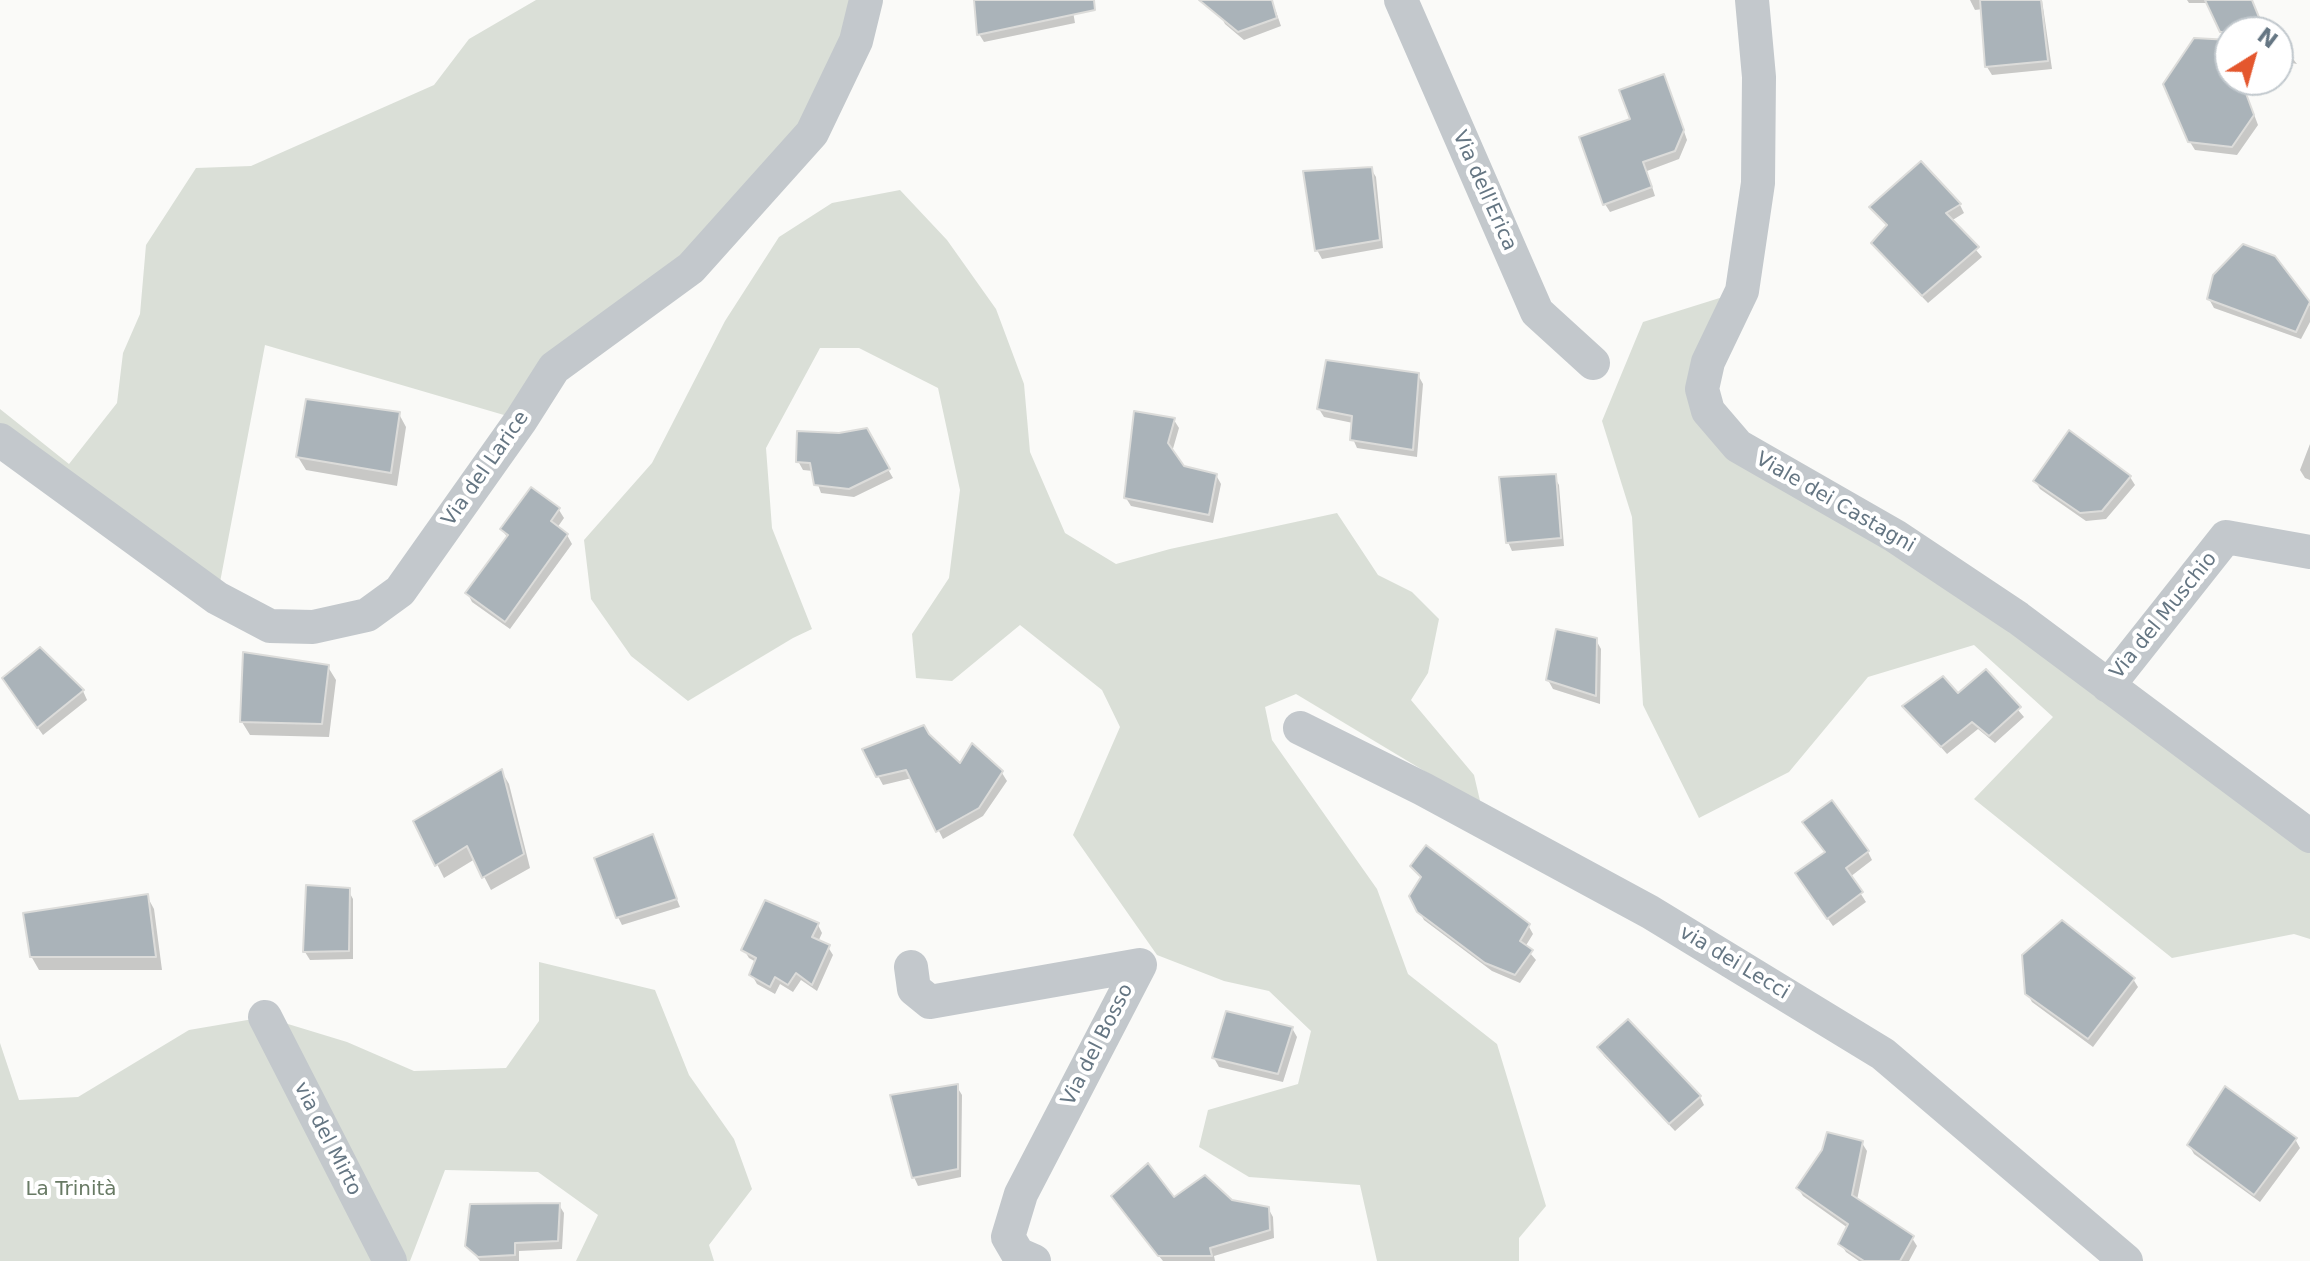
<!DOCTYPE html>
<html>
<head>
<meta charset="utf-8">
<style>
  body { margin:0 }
  #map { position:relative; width:2310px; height:1261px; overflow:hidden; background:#fafaf8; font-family:"DejaVu Sans",sans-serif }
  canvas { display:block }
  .north { position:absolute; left:2214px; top:16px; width:80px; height:80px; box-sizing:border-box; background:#fff; border:2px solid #c1c8cd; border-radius:50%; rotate:37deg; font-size:22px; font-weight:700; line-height:32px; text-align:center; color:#657683 }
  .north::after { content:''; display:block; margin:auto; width:28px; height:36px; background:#e4572e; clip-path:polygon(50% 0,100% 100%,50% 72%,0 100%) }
</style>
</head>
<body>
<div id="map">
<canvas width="2310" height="1261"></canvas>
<div class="north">N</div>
</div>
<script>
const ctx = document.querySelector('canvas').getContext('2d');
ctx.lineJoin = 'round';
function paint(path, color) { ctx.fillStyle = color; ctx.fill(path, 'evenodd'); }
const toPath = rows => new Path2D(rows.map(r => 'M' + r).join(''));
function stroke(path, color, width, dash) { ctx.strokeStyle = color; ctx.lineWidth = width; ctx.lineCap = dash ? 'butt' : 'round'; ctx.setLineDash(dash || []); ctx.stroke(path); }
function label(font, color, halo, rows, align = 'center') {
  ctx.font = font + ' "DejaVu Sans",sans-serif'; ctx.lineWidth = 8; ctx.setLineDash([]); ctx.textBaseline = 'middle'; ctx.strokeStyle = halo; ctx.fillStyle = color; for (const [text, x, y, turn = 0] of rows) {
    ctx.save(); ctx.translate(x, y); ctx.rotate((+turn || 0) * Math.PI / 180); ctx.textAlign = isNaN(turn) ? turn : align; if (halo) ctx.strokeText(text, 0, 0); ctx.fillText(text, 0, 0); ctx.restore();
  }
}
paint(toPath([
  [536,0,867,0,805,141,521,420,265,345,217,598,0,440,0,409,69,464,117,403,123,353,140,314,146,245,196,168,251,166,434,85,469,39],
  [900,190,947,240,996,309,1024,384,1030,452,1065,533,1116,564,1170,549,1337,513,1378,575,1412,592,1439,619,1428,673,1411,700,1474,775,1481,805,1296,694,1265,707,1272,740,1377,889,1408,974,1497,1044,1546,1206,1519,1238,1519,1261,1377,1261,1360,1185,1249,1177,1199,1147,1208,1110,1298,1084,1311,1031,1269,991,1224,981,1157,955,1073,835,1120,727,1102,690,1020,625,952,681,916,678,912,634,949,578,960,490,938,388,859,348,820,348,766,448,772,528,812,629,793,638,688,701,631,656,591,599,584,540,652,463,725,321,779,237,832,203],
  [1742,291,1708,411,2310,836,2310,939,2294,934,2172,958,1974,799,2053,717,1974,645,1868,677,1789,772,1699,818,1643,705,1632,517,1602,421,1643,322],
  [539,962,655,990,689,1075,734,1139,752,1189,709,1245,714,1261,576,1261,598,1215,538,1172,445,1170,410,1261,0,1261,0,1043,19,1100,78,1097,189,1030,265,1017,347,1042,414,1071,506,1068,539,1021]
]), '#dadfd7');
paint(toPath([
  [976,0,1071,0,1075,23,984,42,979,34],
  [1213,0,1272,0,1281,26,1244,40,1225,24],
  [1970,0,2042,0,2052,69,1992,75,1987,67,1983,9,1975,10],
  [2187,0,2251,0,2260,22,2269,21,2276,32,2230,32,2230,80,2256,80,2246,93,2258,125,2237,155,2195,150,2190,142,2226,42,2209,3,2189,3],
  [2278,35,2293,59,2297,64,2278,60],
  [1668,85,1687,140,1679,159,1647,171,1655,196,1610,212,1605,204,1632,121],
  [1921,164,1960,205,1964,213,1951,221,1982,257,1928,303,1878,251,1874,243,1888,227,1871,208],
  [1371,169,1376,177,1383,248,1322,259,1317,250],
  [2274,257,2310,306,2310,322,2301,339,2214,308,2209,299],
  [1418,375,1423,384,1417,457,1357,448,1353,439,1353,423,1324,417,1319,409],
  [399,414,406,427,397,486,306,470,298,457],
  [1174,420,1179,428,1172,452,1183,468,1216,475,1221,484,1213,523,1131,506,1126,498],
  [866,431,893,478,854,497,821,493,813,471,803,470,798,461,839,435],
  [2310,444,2310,480,2305,478,2300,470],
  [1554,476,1559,485,1564,546,1512,551,1508,542],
  [2130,477,2135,485,2106,519,2086,521,2040,489,2035,481],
  [559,510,564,518,557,528,567,535,572,544,510,629,472,602,468,594,508,538,502,530],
  [1596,640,1601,649,1600,704,1553,689,1548,680],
  [40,650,83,691,87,700,43,735,9,687],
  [328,667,336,680,329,737,250,735,242,722],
  [1986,672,2024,717,1995,743,1978,729,1947,754,1905,707,1958,696],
  [928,737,961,766,1002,773,1007,781,983,816,943,839,912,778,883,785,864,750],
  [502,772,509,784,530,868,491,890,475,859,444,878,416,822],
  [652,837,680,907,622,925,618,917],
  [1868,852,1872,860,1850,877,1866,902,1833,926,1802,882],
  [1413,866,1528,925,1533,934,1525,947,1536,960,1520,983,1492,971,1424,920,1419,911,1422,879],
  [348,890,353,899,353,959,310,960,305,952],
  [147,896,154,909,162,970,39,970,31,956],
  [818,925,822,933,818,942,828,947,833,955,817,991,801,980,793,992,780,984,775,994,757,984,752,975,756,962,749,958,744,950],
  [2133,979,2138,987,2093,1047,2032,1002,2027,993],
  [1628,1022,1700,1097,1704,1105,1675,1131,1604,1056,1599,1047],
  [1292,1028,1297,1037,1283,1082,1219,1067,1214,1058],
  [957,1087,962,1095,961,1177,918,1186,914,1177],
  [2295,1139,2300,1148,2260,1202,2194,1154,2189,1145],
  [1862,1143,1867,1151,1857,1200,1912,1238,1917,1246,1909,1261,1859,1261,1846,1252,1841,1244,1848,1228,1803,1196,1798,1188],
  [1174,1200,1231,1202,1268,1208,1273,1217,1274,1238,1214,1256,1215,1261,1163,1261,1118,1205],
  [559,1205,564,1213,562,1249,519,1251,519,1261,480,1261,467,1246]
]), '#0003');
const building = toPath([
  [974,0,1094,0,1095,10,977,35,974,0],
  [1199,0,1272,0,1277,18,1238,32,1199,0],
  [1980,0,2041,0,2048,61,1985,67,1980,0],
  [2205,0,2252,0,2265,32,2220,32,2205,0],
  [2194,38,2230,40,2230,80,2241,80,2254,115,2232,147,2188,142,2163,84,2194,38],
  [1664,74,1684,130,1675,151,1643,162,1652,187,1603,205,1579,137,1630,119,1619,90,1664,74],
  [1921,161,1961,204,1946,213,1979,247,1922,296,1871,243,1887,225,1869,207,1921,161],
  [1372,167,1380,240,1315,251,1303,171,1372,167],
  [2243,244,2275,256,2310,302,2296,332,2207,299,2213,275,2243,244],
  [1326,360,1419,373,1413,450,1350,440,1352,416,1317,409,1326,360],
  [306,399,400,412,391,473,296,457,306,399],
  [1134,411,1175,418,1168,443,1184,466,1217,474,1209,515,1124,498,1134,411],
  [867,428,890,469,849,489,814,485,810,463,796,462,797,431,839,433,867,428],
  [2069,430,2131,476,2102,511,2080,513,2033,481,2069,430],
  [1556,474,1561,538,1506,543,1499,477,1556,474],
  [531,487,560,508,551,521,568,534,505,622,465,593,508,535,500,529,531,487],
  [1556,629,1597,638,1596,696,1546,680,1556,629],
  [40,647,84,690,37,728,2,678,40,647],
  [243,652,329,665,322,724,240,722,243,652],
  [1986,669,2021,707,1989,736,1972,722,1941,747,1902,706,1943,676,1958,693,1986,669],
  [924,725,929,734,960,763,972,743,1003,771,979,808,936,832,906,770,876,777,862,749,924,725],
  [502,769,524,854,482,878,467,846,435,866,413,821,502,769],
  [1832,800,1869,851,1846,868,1863,892,1827,919,1795,873,1825,852,1802,822,1832,800],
  [653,834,677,899,616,918,594,858,653,834],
  [1426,845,1530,924,1520,941,1533,950,1515,975,1485,963,1417,912,1409,896,1421,877,1410,866,1426,845],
  [306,885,350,888,349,951,303,952,306,885],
  [148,894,156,957,30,957,23,913,148,894],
  [765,900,819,923,812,937,830,945,812,985,796,973,788,985,775,977,770,987,749,975,756,958,741,950,765,900],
  [2062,920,2135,978,2088,1039,2025,994,2022,955,2062,920],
  [1226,1011,1293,1027,1278,1074,1212,1058,1226,1011],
  [1628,1019,1701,1096,1669,1124,1597,1047,1628,1019],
  [958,1084,958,1169,912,1178,890,1095,958,1084],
  [2225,1086,2297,1138,2254,1195,2187,1145,2225,1086],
  [1827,1132,1863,1141,1852,1195,1914,1236,1900,1261,1864,1261,1838,1244,1848,1224,1796,1188,1822,1150,1827,1132],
  [1148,1163,1174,1197,1205,1175,1232,1200,1269,1207,1270,1230,1210,1248,1212,1256,1158,1256,1111,1196,1148,1163],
  [560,1203,558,1241,515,1243,515,1255,478,1257,465,1246,470,1204,560,1203]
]);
paint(building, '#aab3b9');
stroke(building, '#dcdcda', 2);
stroke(toPath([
  [1401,0,1537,312,1593,363],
  [1752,0,1759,77,1758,183,1742,291,1708,362,1702,389,1708,411,1738,446,1895,536,2018,618,2310,836],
  [0,440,217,598,270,626,313,627,367,615,400,591,521,420,554,368,691,268,812,133,856,41,866,0],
  [2108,686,2226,537,2310,552],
  [1300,728,1423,789,1650,912,1883,1054,2126,1261],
  [911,967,914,989,930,1002,1140,965,1021,1194,1008,1237,1018,1254,1034,1261],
  [265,1017,390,1261]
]), '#c3c8cc', 34);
label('20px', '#657683', '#fff', [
  ["Via dell'Erica",1484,191,66],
  ["Via del Larice",486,469,-55],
  ["Viale dei Castagni",1835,503,30],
  ["Via del Muschio",2164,616,-51],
  ["via dei Lecci",1734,963,31],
  ["Via del Bosso",1098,1045,-63],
  ["via del Mirto",327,1139,63]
]);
label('20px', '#687a64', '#fff', [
  ["La Trinità",71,1190]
]);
</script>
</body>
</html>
